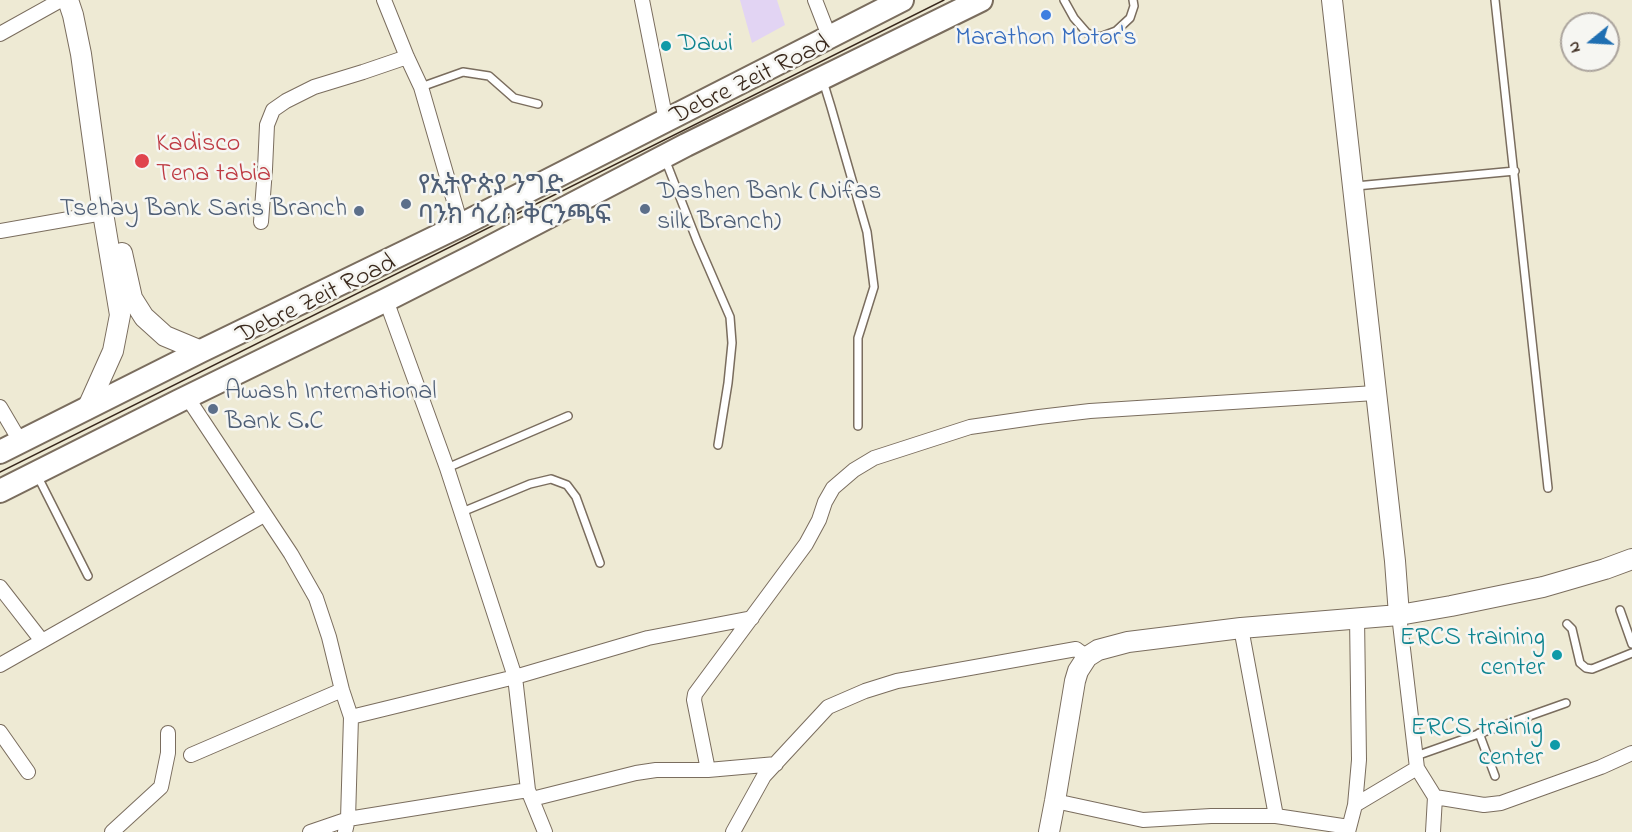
<!DOCTYPE html>
<html>
<head>
<meta charset="utf-8">
<style>
  body { margin:0 }
  #map { position:relative; width:1632px; height:832px; overflow:hidden; background:#eeead4; font-family:"Indie Flower",sans-serif }
  canvas { display:block }
  .north { position:absolute; left:1560px; top:12px; width:60px; height:60px; box-sizing:border-box; background:#f6f6f2; border:2px solid #aba49d; border-radius:50%; rotate:252deg; font-size:16px; font-weight:700; line-height:24px; text-align:center; color:#3b2a1e }
  .north::after { content:''; display:block; margin:auto; width:21px; height:27px; background:#1f6fb2; clip-path:polygon(50% 0,100% 100%,50% 72%,0 100%) }
</style>
</head>
<body>
<div id="map">
<canvas width="1632" height="832"></canvas>
<div class="north">N</div>
</div>
<script>
const ctx = document.querySelector('canvas').getContext('2d');
ctx.lineJoin = 'round';
function paint(path, color) { ctx.fillStyle = color; ctx.fill(path, 'evenodd'); }
const toPath = rows => new Path2D(rows.map(r => 'M' + r).join(''));
function stroke(path, color, width, dash) { ctx.strokeStyle = color; ctx.lineWidth = width; ctx.lineCap = dash ? 'butt' : 'round'; ctx.setLineDash(dash || []); ctx.stroke(path); }
function label(font, color, halo, rows, align = 'center') {
  ctx.font = font + ' "Indie Flower","Noto Sans Ethiopic",sans-serif'; ctx.lineWidth = 5; ctx.setLineDash([]); ctx.textBaseline = 'middle'; ctx.strokeStyle = halo; ctx.fillStyle = color; for (const [text, x, y, turn = 0] of rows) {
    ctx.save(); ctx.translate(x, y); ctx.rotate((+turn || 0) * Math.PI / 180); ctx.textAlign = isNaN(turn) ? turn : align; if (halo) ctx.strokeText(text, 0, 0); ctx.fillText(text, 0, 0); ctx.restore();
  }
}
paint(toPath([
  [740,0,777,0,785,25,752,43]
]), '#e2d4f3');
const lane = toPath([
  [1064,0,1074,18,1087,33,1100,37,1116,31,1130,18,1134,6,1133,0],
  [1495,0,1548,488],
  [823,81,831,107,867,232,874,287,858,338,858,426],
  [421,87,463,72,489,76,514,98,538,104],
  [665,159,697,241,730,317,732,343,728,383,718,445],
  [1356,186,1515,171],
  [447,468,568,416],
  [38,477,88,576],
  [462,512,530,484,551,479,567,485,576,497,600,563],
  [1620,610,1632,644],
  [1567,624,1572,629,1580,663,1586,668,1592,669,1632,653],
  [1479,733,1495,776],
  [1416,756,1566,703]
]);
const street = toPath([
  [384,0,407,57,421,87,461,225],
  [642,0,666,121],
  [815,0,829,36],
  [0,34,61,0],
  [261,222,265,169,267,125,273,110,286,101,314,87,363,72,407,57],
  [0,231,103,213],
  [386,300,447,468,515,677,528,790,545,832],
  [187,397,291,554,316,598,329,637,342,690,351,717,348,819,345,832],
  [0,407,20,441],
  [0,587,42,641],
  [1399,615,1417,768],
  [1241,628,1276,816],
  [0,665,264,515],
  [351,717,515,677,648,638,752,618],
  [0,732,28,772],
  [191,755,342,690],
  [708,770,694,700,695,694,806,544,819,520,825,502,833,488,854,470,874,458,970,427,1039,417,1090,411,1375,393],
  [532,799,636,773,656,770,708,770,776,764],
  [1055,801,1143,820,1211,816,1276,816,1349,827],
  [1355,805,1417,768,1435,797,1484,805,1501,803,1601,767,1632,753],
  [112,832,161,787,168,753,168,733],
  [310,832,348,819,528,790],
  [733,832,764,776,828,707,865,691,897,681,1076,649,1087,657],
  [1348,832,1355,805,1359,760,1357,617],
  [1433,832,1435,797]
]);
const secondary = toPath([
  [68,0,73,15,81,54,103,213,120,315,113,351,87,409],
  [1332,0,1395,561,1399,615],
  [122,253,132,298,144,317,165,336,201,351],
  [1049,832,1055,801,1075,681,1078,671,1087,657,1098,650,1128,642,1241,628,1399,615,1451,606,1543,587,1605,569,1632,559]
]);
const primary = toPath([
  [0,452,201,351,461,225,902,0],
  [0,491,179,401,386,300,477,254,686,145,981,0]
]);
stroke(lane, '#7a6d5e', 10);
stroke(street, '#7a6d5e', 16);
stroke(secondary, '#7a6d5e', 22);
stroke(primary, '#7a6d5e', 26);
stroke(lane, '#fff', 7);
stroke(street, '#fff', 14);
stroke(secondary, '#fff', 20);
stroke(primary, '#fff', 22);
stroke(toPath([
  [0,472,944,0]
]), '#3b2a1e', 1.5);
for (const [x, y, r, color] of [
  [1046,15,6,"#3f7fe0"],
  [666,46,6,"#0f9aa8"],
  [142,161,8,"#e0444e"],
  [406,204,6,"#5c6f8a"],
  [645,209,6,"#5c6f8a"],
  [359,211,6,"#5c6f8a"],
  [213,409,6,"#5c6f8a"],
  [1557,655,6,"#0f9aa8"],
  [1555,745,6,"#0f9aa8"]
]) { const dot = new Path2D(); dot.arc(x, y, r, 0, 2 * Math.PI); ctx.fillStyle = color; ctx.fill(dot); stroke(dot, '#f6f6f2', 2); }
label('26px', '#366cbe', '#f6f6f2', [
  ["Marathon Motor's",1046,40]
]);
label('26px', '#0d838f', '#f6f6f2', [
  ["Dawi",678,46,"left"],
  ["ERCS training",1545,640],
  ["center",1545,670],
  ["ERCS trainig",1543,730],
  ["center",1543,760]
], 'right');
label('26px', '#3b2a1e', '#f6f6f2', [
  ["Debre Zeit Road",751,82,-26],
  ["Debre Zeit Road",317,301,-26]
]);
label('26px', '#be3a42', '#f6f6f2', [
  ["Kadisco",156,146],
  ["Tena tabia",156,176]
], 'left');
label('26px', '#4e5e75', '#f6f6f2', [
  ["የኢትዮጵያ ንግድ",418,189],
  ["ባንክ ሳሪስ ቅርንጫፍ",418,219],
  ["Dashen Bank (Nifas",657,194],
  ["silk Branch)",657,224],
  ["Tsehay Bank Saris Branch",347,211,"right"],
  ["Awash International",225,394],
  ["Bank S.C",225,424]
], 'left');
</script>
</body>
</html>
